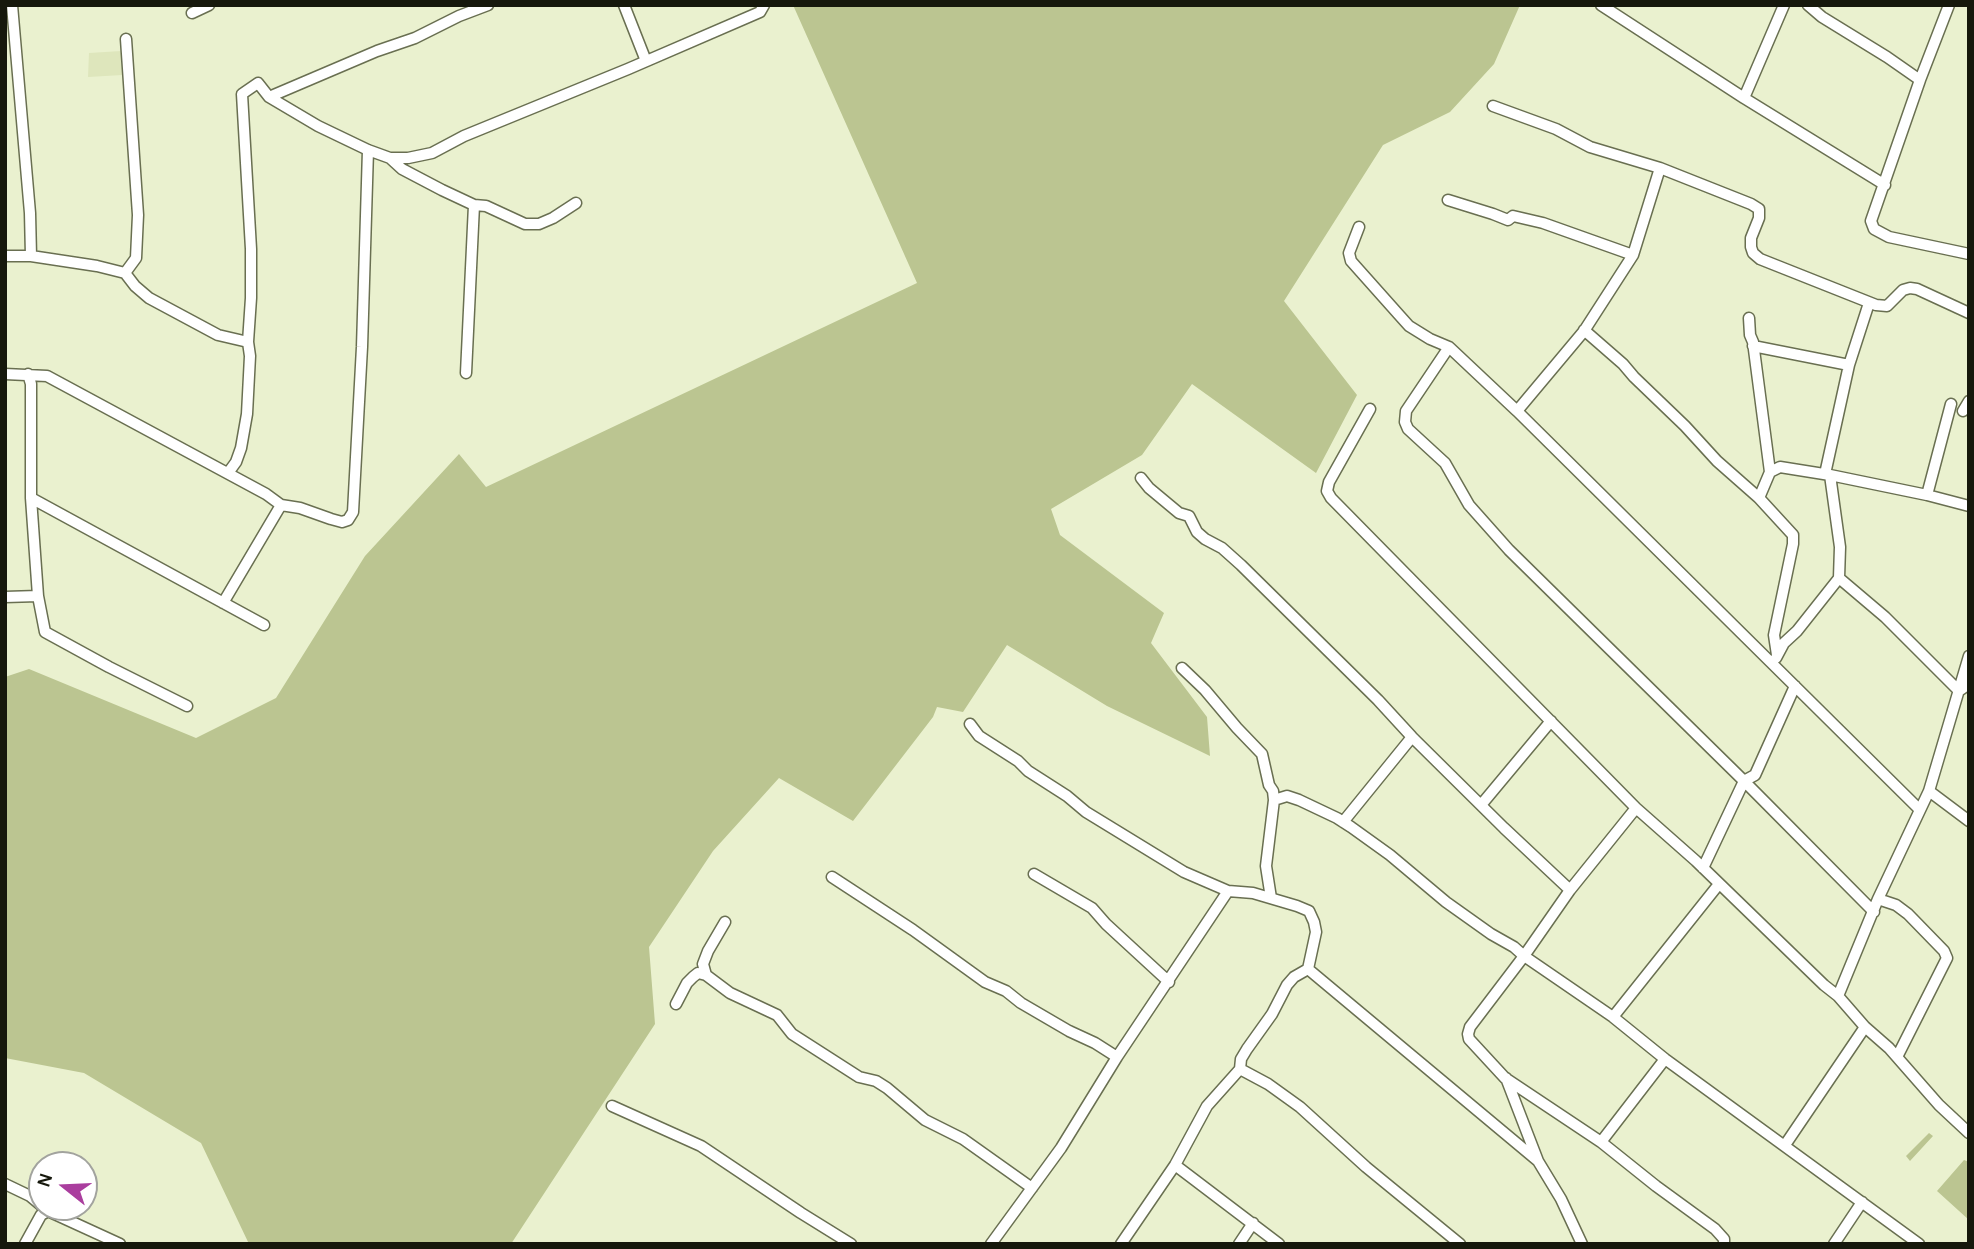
<!DOCTYPE html>
<html>
<head>
<meta charset="utf-8">
<style>
  body { margin:0 }
  #map { position:relative; width:1974px; height:1249px; overflow:hidden; background:#eaf1cf; font-family:Karla,sans-serif }
  canvas { display:block }
  .frame { position:absolute; inset:0; border:7px solid #16180c; pointer-events:none }
  .north { position:absolute; left:28px; top:1151px; width:70px; height:70px; box-sizing:border-box; background:#fff; border:2px solid #a2a39e; border-radius:50%; rotate:288deg; font-size:19px; font-weight:700; line-height:28px; text-align:center; color:#16180c }
  .north::after { content:''; display:block; margin:auto; width:24px; height:32px; background:#aa3e9e; clip-path:polygon(50% 0,100% 100%,50% 72%,0 100%) }
</style>
</head>
<body>
<div id="map">
<canvas width="1974" height="1249"></canvas>
<div class="frame"></div>
<div class="north">N</div>
</div>
<script>
const ctx = document.querySelector('canvas').getContext('2d');
ctx.lineJoin = 'round';
function paint(path, color) { ctx.fillStyle = color; ctx.fill(path, 'evenodd'); }
const toPath = rows => new Path2D(rows.map(r => 'M' + r).join(''));
function stroke(path, color, width, dash) { ctx.strokeStyle = color; ctx.lineWidth = width; ctx.lineCap = dash ? 'butt' : 'round'; ctx.setLineDash(dash || []); ctx.stroke(path); }
paint(toPath([
  [121,51,122,75,88,77,89,53]
]), '#dee6bc');
paint(toPath([
  [793,5,1520,5,1494,64,1450,112,1383,145,1284,301,1357,395,1316,473,1192,384,1142,455,1051,509,1060,535,1164,613,1151,643,1207,717,1210,756,1107,706,1007,645,963,712,937,707,933,717,853,821,779,778,713,851,649,947,655,1024,511,1244,249,1244,201,1143,84,1073,5,1058,5,677,29,669,196,738,276,698,365,556,459,454,486,487,917,283],
  [1929,1133,1933,1136,1910,1161,1906,1156],
  [1964,1160,1969,1162,1969,1220,1937,1191]
]), '#bbc591');
const minor = toPath([
  [12,5,30,213,31,256],
  [624,5,646,61],
  [1601,5,1744,98,1885,185],
  [1808,5,1822,17,1887,57,1920,80],
  [1949,5,1920,80,1871,221,1874,229,1889,237,1969,254],
  [192,13,209,5],
  [269,97,377,51,415,38,459,16,488,5],
  [1744,98,1784,5],
  [1493,106,1556,129,1590,147,1660,168,1751,204,1759,209,1759,218,1751,238,1751,247,1753,253,1760,259,1876,305,1887,306,1903,290,1910,288,1917,289,1969,313],
  [390,158,402,169,442,190,474,205,486,206,525,224,539,224,553,218,576,203],
  [1448,200,1493,214,1508,220,1513,216,1543,223,1633,255],
  [1359,227,1349,253,1351,261,1400,316,1409,326,1430,339,1449,347,1517,411,1919,809],
  [5,256,31,256,97,266,125,273,135,286,149,298,218,335,248,342],
  [125,273,136,258,138,215,126,39],
  [1749,318,1750,335,1753,342,1770,472,1759,498],
  [1584,330,1623,364,1634,377,1685,426,1717,461,1759,498,1793,535,1793,544,1774,635,1777,655],
  [1753,346,1849,365],
  [1449,347,1406,411,1405,422,1408,429,1445,463,1469,505,1509,550,1744,781,1874,912],
  [466,373,474,205],
  [5,374,47,376,266,494,281,505,300,508,331,519,342,522,348,520,353,512,362,347,368,150],
  [28,374,31,384,31,498,38,596,45,632,109,667,187,706],
  [1370,409,1329,482,1327,491,1331,498,1636,808,1696,861,1824,985,1838,996,1865,1027,1889,1048,1939,1105,1969,1133],
  [1517,411,1584,331,1633,255,1660,168],
  [1963,411,1969,401],
  [1770,472,1780,467,1830,475,1927,495,1969,506],
  [228,473,236,462,241,448,247,414,250,356,248,342,251,298,251,249,242,94,258,83,269,97,318,126,368,150,390,158,408,158,432,153,464,136,628,69,760,12,764,5],
  [1825,474,1849,365,1869,303],
  [1141,478,1149,488,1179,513,1189,516,1197,532,1205,539,1222,548,1241,565,1378,700,1412,737,1504,828,1570,890],
  [1927,495,1951,404],
  [31,498,264,625],
  [1839,578,1885,617,1959,691,1969,684],
  [5,597,38,596],
  [223,603,281,505],
  [1776,658,1784,643,1797,631,1839,578,1840,547,1830,475],
  [1182,668,1205,690,1237,728,1262,754,1269,785,1273,791,1274,800,1266,866,1271,898],
  [970,724,979,736,1018,761,1028,771,1067,796,1086,812,1184,872,1228,891,1253,893,1297,906,1309,911,1314,922,1316,932,1308,969,1294,977,1287,985,1272,1014,1247,1049,1241,1059,1240,1069,1207,1106,1175,1165,1121,1244],
  [1929,791,1969,821],
  [1274,800,1287,796,1299,800,1337,818,1351,827,1390,855,1446,902,1491,934,1514,947,1524,956,1613,1017,1665,1059,1919,1244],
  [1481,805,1551,721],
  [1636,808,1570,890,1524,956,1470,1027,1468,1034,1469,1039,1505,1078,1601,1142,1656,1186,1715,1229,1724,1239,1724,1244],
  [1343,822,1412,737],
  [1703,868,1744,781,1755,775,1795,686],
  [1034,874,1092,908,1106,924,1169,982],
  [832,877,913,930,985,982,1006,991,1021,1003,1069,1031,1095,1043,1117,1057],
  [1878,899,1896,905,1908,914,1944,951,1947,958,1897,1057],
  [725,922,708,951,703,964,706,975,730,993,777,1015,792,1034,859,1077,876,1081,887,1088,925,1120,963,1139,1032,1188],
  [1308,969,1538,1161],
  [1838,996,1878,899,1929,791,1969,656],
  [676,1004,687,983,693,977,698,973,706,975],
  [1613,1017,1719,884],
  [1240,1069,1268,1084,1300,1107,1366,1167,1460,1244],
  [1506,1078,1538,1161,1561,1199,1582,1244],
  [612,1106,701,1146,801,1213,851,1244],
  [1601,1142,1665,1059],
  [1785,1145,1865,1027],
  [1175,1165,1279,1244],
  [5,1184,30,1196,42,1206],
  [25,1244,41,1215,48,1211,120,1244],
  [991,1244,1061,1148,1117,1057,1228,891],
  [1239,1244,1253,1223],
  [1834,1244,1862,1202]
]);
stroke(minor, '#696f51', 13);
stroke(minor, '#fff', 10);
</script>
</body>
</html>
